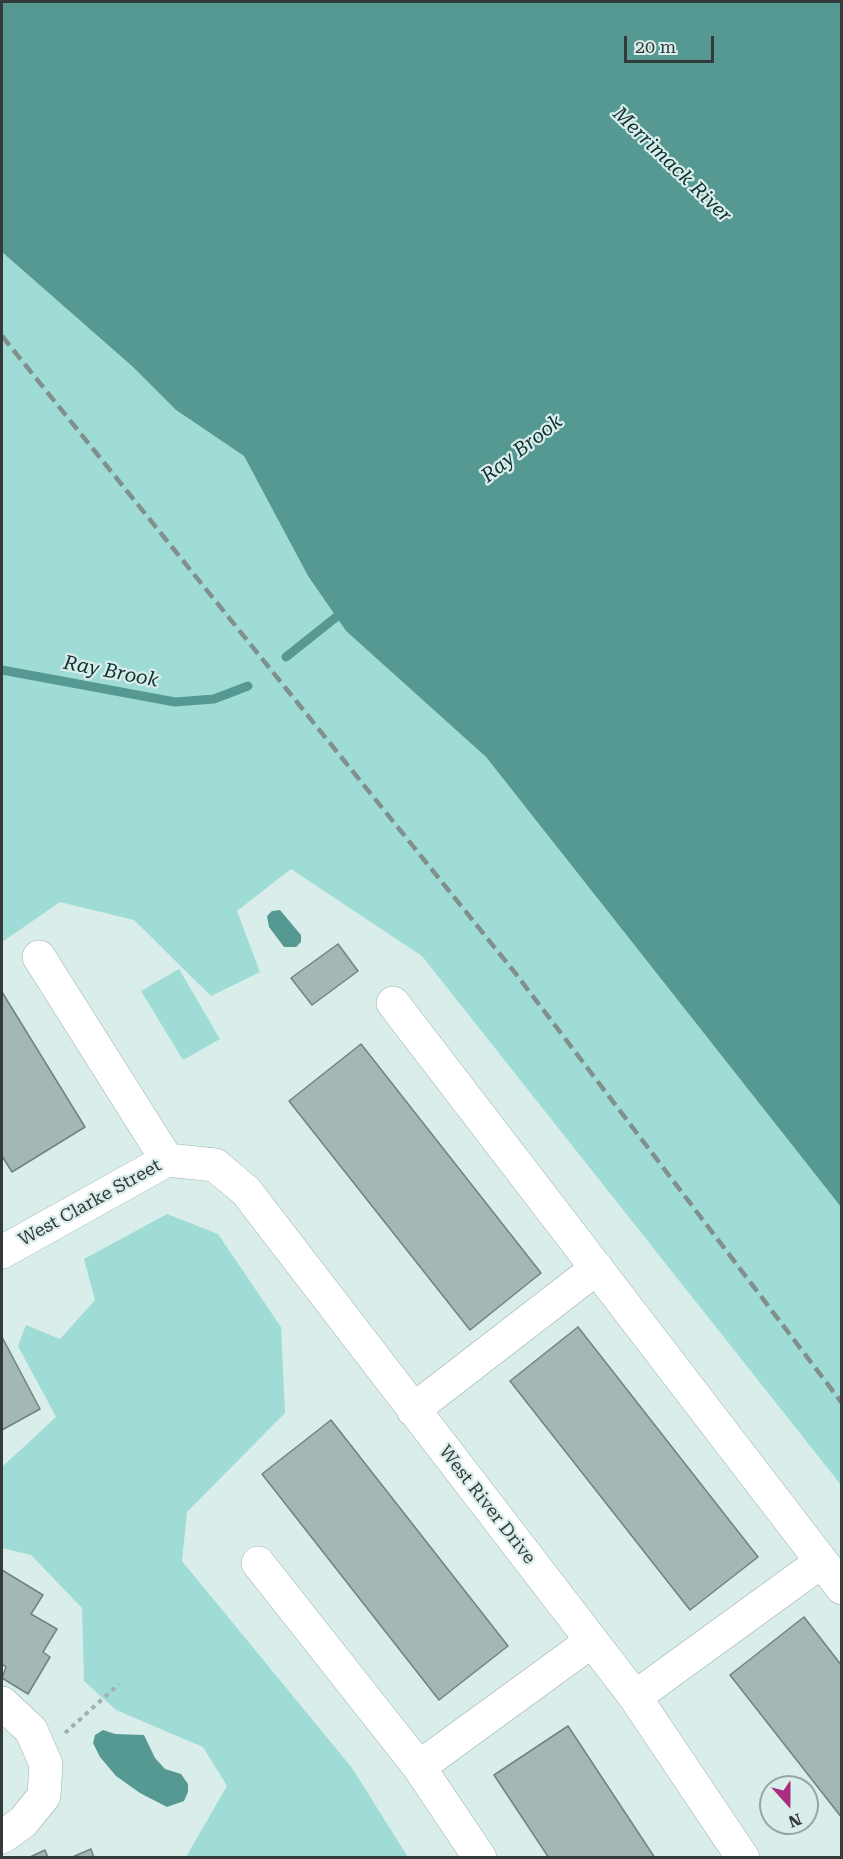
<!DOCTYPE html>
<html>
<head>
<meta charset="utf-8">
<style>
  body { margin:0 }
  #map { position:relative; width:843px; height:1859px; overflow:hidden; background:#d9edeb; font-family:"Roboto Serif",serif }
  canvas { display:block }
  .frame { position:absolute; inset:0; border:3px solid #333b3a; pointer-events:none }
  .north { position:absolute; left:759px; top:1775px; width:60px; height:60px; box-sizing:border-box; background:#d9edeb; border:2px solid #97a6a4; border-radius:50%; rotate:159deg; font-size:16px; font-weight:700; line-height:24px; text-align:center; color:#333b3a }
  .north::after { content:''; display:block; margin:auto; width:21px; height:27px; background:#a92c7f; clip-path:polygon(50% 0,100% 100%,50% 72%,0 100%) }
  .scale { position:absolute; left:624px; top:36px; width:90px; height:27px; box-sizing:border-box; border:3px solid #333b3a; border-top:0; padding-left:8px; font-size:18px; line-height:21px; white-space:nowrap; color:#333b3a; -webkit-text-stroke:4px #d9edeb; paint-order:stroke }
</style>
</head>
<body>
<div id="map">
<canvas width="843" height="1859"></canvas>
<div class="frame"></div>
<div class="north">N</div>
<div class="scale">20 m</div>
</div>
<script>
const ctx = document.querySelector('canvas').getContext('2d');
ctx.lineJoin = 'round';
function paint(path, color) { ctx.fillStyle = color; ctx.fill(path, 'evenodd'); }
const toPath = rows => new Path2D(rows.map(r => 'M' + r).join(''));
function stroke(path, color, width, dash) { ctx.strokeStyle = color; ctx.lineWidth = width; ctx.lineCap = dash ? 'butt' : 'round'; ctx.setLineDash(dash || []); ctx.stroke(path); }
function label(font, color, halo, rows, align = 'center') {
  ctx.font = font + ' "Roboto Serif",serif'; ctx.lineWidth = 4.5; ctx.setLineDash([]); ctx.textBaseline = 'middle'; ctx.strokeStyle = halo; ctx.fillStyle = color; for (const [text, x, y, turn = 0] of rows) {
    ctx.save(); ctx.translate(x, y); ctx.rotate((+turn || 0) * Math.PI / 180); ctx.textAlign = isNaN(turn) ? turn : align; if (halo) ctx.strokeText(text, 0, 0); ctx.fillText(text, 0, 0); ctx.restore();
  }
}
paint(toPath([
  [2,252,133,367,176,410,244,456,308,576,346,631,486,757,841,1207,841,1485,422,956,291,869,237,911,260,972,211,996,134,920,60,902,2,942],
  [179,969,220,1039,183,1060,141,991],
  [167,1214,218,1234,281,1327,285,1413,187,1512,182,1561,352,1768,408,1857,186,1857,227,1786,203,1747,116,1710,84,1681,82,1608,31,1555,2,1548,2,1467,56,1417,18,1346,26,1325,60,1339,95,1300,84,1259]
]), '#a0dcd6');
paint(toPath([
  [2,2,841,2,841,1207,486,757,346,631,308,576,244,456,176,410,133,367,2,252],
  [280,910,301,935,301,942,296,947,284,947,269,927,267,916,272,911],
  [103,1730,115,1734,144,1735,155,1758,165,1769,181,1774,188,1784,188,1792,184,1801,167,1807,140,1793,116,1776,100,1757,93,1743,95,1735]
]), '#569993');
stroke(toPath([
  [286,657,345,610],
  [2,670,175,702,214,699,248,686]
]), '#569993', 9);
const building = toPath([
  [338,944,358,971,312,1005,291,978,338,944],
  [2,992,85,1127,12,1172,2,1156,2,992],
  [361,1044,541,1273,470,1330,289,1101,361,1044],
  [578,1327,758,1557,690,1610,510,1381,578,1327],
  [2,1337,40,1409,2,1430,2,1337],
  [331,1420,508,1646,439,1700,262,1474,331,1420],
  [2,1570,43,1595,31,1614,57,1629,43,1652,50,1657,28,1694,2,1678,6,1667,2,1664,2,1570],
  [804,1617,842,1666,842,1818,730,1675,804,1617],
  [568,1726,655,1858,549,1858,494,1775,568,1726],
  [91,1849,94,1858,70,1858,91,1849],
  [45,1850,48,1858,28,1858,45,1850]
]);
paint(building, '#a3b7b5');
stroke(building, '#708281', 1.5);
const minor = toPath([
  [39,957,167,1160],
  [393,1003,842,1588],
  [2,1252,167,1160,215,1165,246,1191,635,1697,743,1858],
  [413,1410,597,1268],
  [258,1563,419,1767,480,1858],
  [635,1697,821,1562],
  [2,1703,31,1730,46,1764,44,1796,23,1822,2,1837],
  [419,1767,592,1641]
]);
stroke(minor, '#9baeac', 34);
stroke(toPath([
  [65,1733,119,1684]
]), '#a1b1af', 4, [4.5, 4.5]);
stroke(minor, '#fff', 33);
stroke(toPath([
  [2,336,516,974,842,1403]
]), '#818f8d', 4.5, [12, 6]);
label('18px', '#333b3a', '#d9edeb', [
  ["West Clarke Street",90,1203,-29],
  ["West River Drive",487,1505,52]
]);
label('italic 20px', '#0f322f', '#d9edeb', [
  ["Merrimack River",672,165,44],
  ["Ray Brook",522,449,-38],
  ["Ray Brook",111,672,11]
]);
</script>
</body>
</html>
